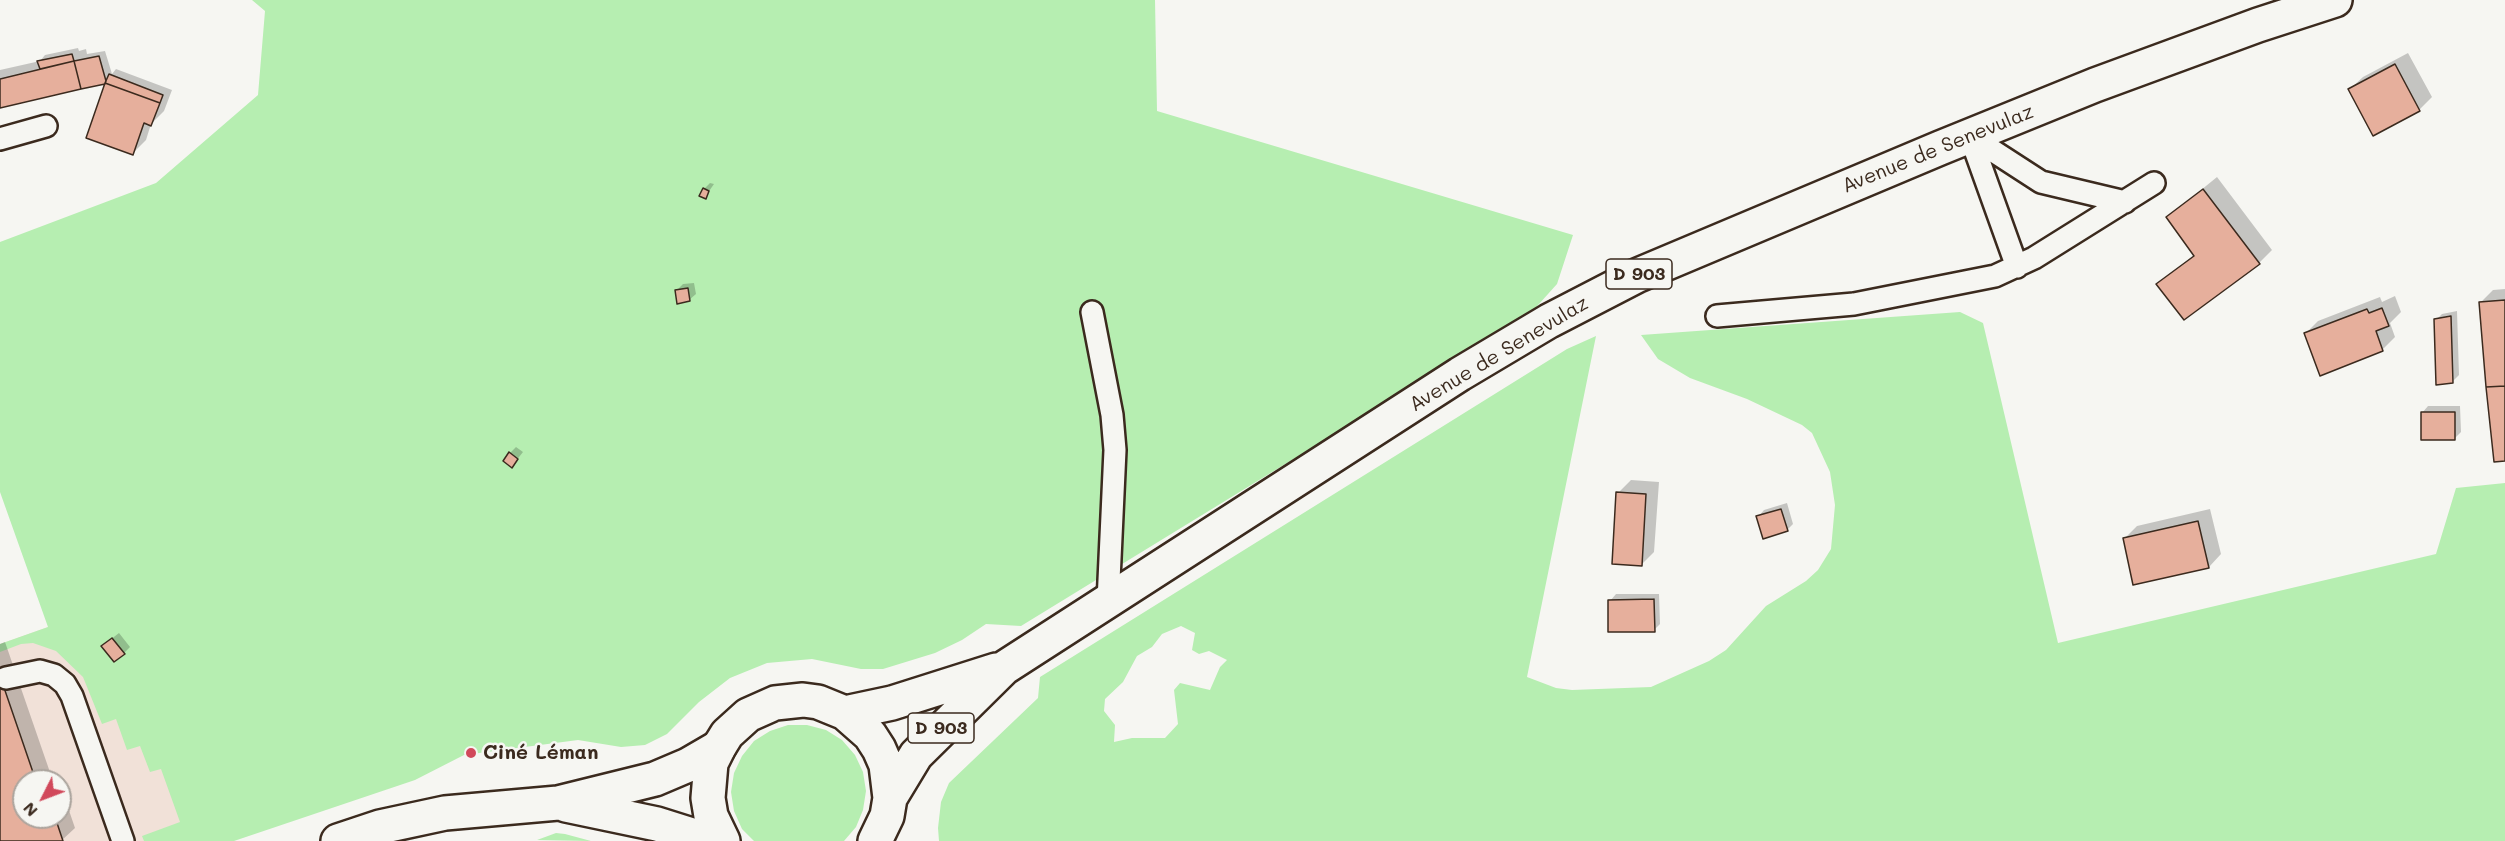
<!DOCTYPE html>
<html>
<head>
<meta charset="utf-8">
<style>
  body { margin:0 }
  #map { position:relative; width:2505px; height:841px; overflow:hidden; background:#f6f6f2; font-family:Mali,sans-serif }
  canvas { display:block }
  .north { position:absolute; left:12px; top:769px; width:60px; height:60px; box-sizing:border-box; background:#f6f6f2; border:2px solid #aba49d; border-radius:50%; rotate:228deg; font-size:16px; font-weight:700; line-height:24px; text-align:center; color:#3b2a1e }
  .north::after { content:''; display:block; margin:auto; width:21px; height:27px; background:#d1495b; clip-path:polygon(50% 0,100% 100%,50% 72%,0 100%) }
</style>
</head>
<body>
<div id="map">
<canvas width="2505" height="841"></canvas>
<div class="north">N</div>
</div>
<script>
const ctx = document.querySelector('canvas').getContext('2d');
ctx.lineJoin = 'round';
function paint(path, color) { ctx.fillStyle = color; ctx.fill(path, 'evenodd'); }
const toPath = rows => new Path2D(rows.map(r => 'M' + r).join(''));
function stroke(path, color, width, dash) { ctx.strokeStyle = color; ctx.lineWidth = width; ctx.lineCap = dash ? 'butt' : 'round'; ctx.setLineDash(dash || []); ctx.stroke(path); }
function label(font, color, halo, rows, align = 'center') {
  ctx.font = font + ' Mali,sans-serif'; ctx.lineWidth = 5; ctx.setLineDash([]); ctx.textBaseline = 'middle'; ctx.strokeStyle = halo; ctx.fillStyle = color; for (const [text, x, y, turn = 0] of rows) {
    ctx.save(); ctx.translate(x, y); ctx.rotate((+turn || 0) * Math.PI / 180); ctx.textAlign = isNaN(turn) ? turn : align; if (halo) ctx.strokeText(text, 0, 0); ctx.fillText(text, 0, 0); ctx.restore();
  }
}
paint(toPath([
  [48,627,227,841,0,841,0,644],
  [24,781,60,781,60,817,24,817]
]), '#f1e1d8');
paint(toPath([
  [252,0,1155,0,1157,111,1573,235,1557,284,1530,314,1021,626,986,624,962,640,935,653,883,669,861,669,812,659,767,663,730,678,699,702,667,734,645,745,621,747,578,740,464,755,415,780,234,841,144,841,142,836,180,822,161,769,150,772,140,746,127,750,116,719,102,724,83,677,56,651,33,643,21,644,0,652,0,644,48,627,0,492,0,242,156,183,258,95,265,11],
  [1960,312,1983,323,2058,643,2436,554,2456,488,2505,483,2505,841,939,841,938,828,941,802,949,783,1038,698,1040,677,1567,349,1596,336,1527,677,1556,688,1572,690,1651,687,1709,661,1726,650,1766,606,1806,581,1818,570,1831,549,1835,505,1830,472,1812,433,1802,425,1747,399,1690,378,1658,359,1641,335],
  [1181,626,1195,633,1192,650,1199,654,1209,651,1227,660,1220,667,1210,690,1180,683,1174,690,1178,724,1165,738,1132,738,1114,742,1115,725,1104,711,1105,699,1123,682,1137,656,1152,647,1162,634],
  [788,725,807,725,826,730,842,740,855,755,863,772,866,791,863,810,856,827,844,841,754,841,742,829,734,811,731,792,734,773,742,756,754,741,770,731],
  [556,833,565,834,591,841,537,840]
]), '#b6eeb1');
paint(toPath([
  [78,48,79,51,86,49,87,54,105,51,112,74,116,69,172,90,164,111,151,124,146,140,133,153,108,82,0,107,0,70,40,61,45,55],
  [2408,53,2432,97,2419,110,2350,89,2363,77],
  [2217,177,2272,250,2259,263,2184,318,2158,284,2195,254,2168,217],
  [710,183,714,184,705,197,704,189],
  [694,283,696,294,689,300,677,290,683,284],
  [2505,289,2505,460,2480,303,2493,290],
  [2395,296,2401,312,2390,323,2395,337,2382,350,2305,334,2318,321,2380,297,2382,302],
  [2457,311,2459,375,2453,381,2436,320,2442,314],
  [2428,406,2460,406,2461,432,2455,438,2422,413],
  [516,447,523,452,512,466,510,453],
  [1631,480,1659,482,1654,552,1641,565,1618,493],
  [1787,503,1793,524,1787,530,1758,517,1764,510],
  [2210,509,2221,554,2209,567,2124,539,2137,526],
  [1616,594,1659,594,1660,624,1654,630,1610,601],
  [119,633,130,647,124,653,110,640],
  [5,642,53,781,59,781,24,781,24,817,60,817,60,784,75,828,61,841,0,841,0,644]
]), '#0003');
const building = toPath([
  [72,54,74,61,40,69,37,61,72,54],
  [99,56,106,81,105,84,81,89,74,61,99,56],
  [74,61,81,89,0,108,0,79,74,61],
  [2395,64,2420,111,2373,136,2348,89,2395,64],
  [109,74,163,95,160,103,105,83,109,74],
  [105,83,160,103,151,126,144,123,133,155,86,138,105,83],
  [703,188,709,191,706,199,699,196,703,188],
  [2203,189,2260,264,2184,320,2156,284,2194,256,2166,217,2203,189],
  [688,288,690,301,677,304,675,290,688,288],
  [2505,300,2505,386,2486,387,2479,302,2505,300],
  [2382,308,2389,326,2376,331,2383,351,2320,376,2304,333,2367,309,2369,313,2382,308],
  [2451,316,2453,383,2436,385,2434,319,2451,316],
  [2505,386,2505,461,2494,462,2486,387,2505,386],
  [2421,412,2455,412,2455,440,2421,440,2421,412],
  [509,452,518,459,512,468,503,461,509,452],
  [1616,492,1646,494,1642,566,1612,564,1616,492],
  [1781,509,1788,531,1763,539,1756,516,1781,509],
  [2198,521,2209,568,2133,585,2123,538,2198,521],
  [1654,599,1655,632,1608,632,1608,600,1654,599],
  [112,638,125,654,114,662,101,646,112,638],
  [0,676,36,781,24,781,24,817,55,817,63,841,0,841,0,676]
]);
paint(building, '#e6af9c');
stroke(building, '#3b2a1e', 1.5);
const service = toPath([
  [1970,136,2041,182,2125,202],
  [1970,136,2017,267],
  [0,139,46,126],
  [1092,312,1112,415,1115,450,1108,602],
  [1717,316,1854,304,1995,276,2034,258,2154,183],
  [6,678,40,671,54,675,65,684,72,696,123,841]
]);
const secondary = toPath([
  [566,805,657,824,711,841],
  [338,841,380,827,445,813,558,803,655,779,688,765,719,747]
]);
const primary = toPath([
  [845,713,892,703,996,670],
  [890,798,916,755,1004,668,1460,374,1549,321,1636,276,1940,148,2095,85,2258,25,2335,0],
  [723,841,711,816,708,798,711,763,719,747,727,734,748,715,775,703,803,700,818,702,845,713,870,735,879,749,886,765,890,798,887,816,875,841]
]);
stroke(service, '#3b2a1e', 26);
stroke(secondary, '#3b2a1e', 38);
stroke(primary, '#3b2a1e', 38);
stroke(service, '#f6f6f2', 21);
stroke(secondary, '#f6f6f2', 33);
stroke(primary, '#f6f6f2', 33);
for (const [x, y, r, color] of [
  [471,753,6,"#d1495b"]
]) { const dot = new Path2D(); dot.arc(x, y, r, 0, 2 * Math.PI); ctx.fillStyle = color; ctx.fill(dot); stroke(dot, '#f6f6f2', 2); }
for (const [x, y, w] of [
  [1639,274,66],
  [941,728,66]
]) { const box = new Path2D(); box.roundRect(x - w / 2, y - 15, w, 30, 4.5); ctx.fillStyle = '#f6f6f2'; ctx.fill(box); stroke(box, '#3b2a1e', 1.5); }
label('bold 18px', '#3b2a1e', null, [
  ["D 903",1639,274],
  ["D 903",941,728]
]);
label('20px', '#3b2a1e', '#f6f6f2', [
  ["Avenue de Senevulaz",1938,149,-22],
  ["Avenue de Senevulaz",1499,354,-31]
]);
label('bold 20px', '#3b2a1e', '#f6f6f2', [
  ["Ciné Léman",483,753]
], 'left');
</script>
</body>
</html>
